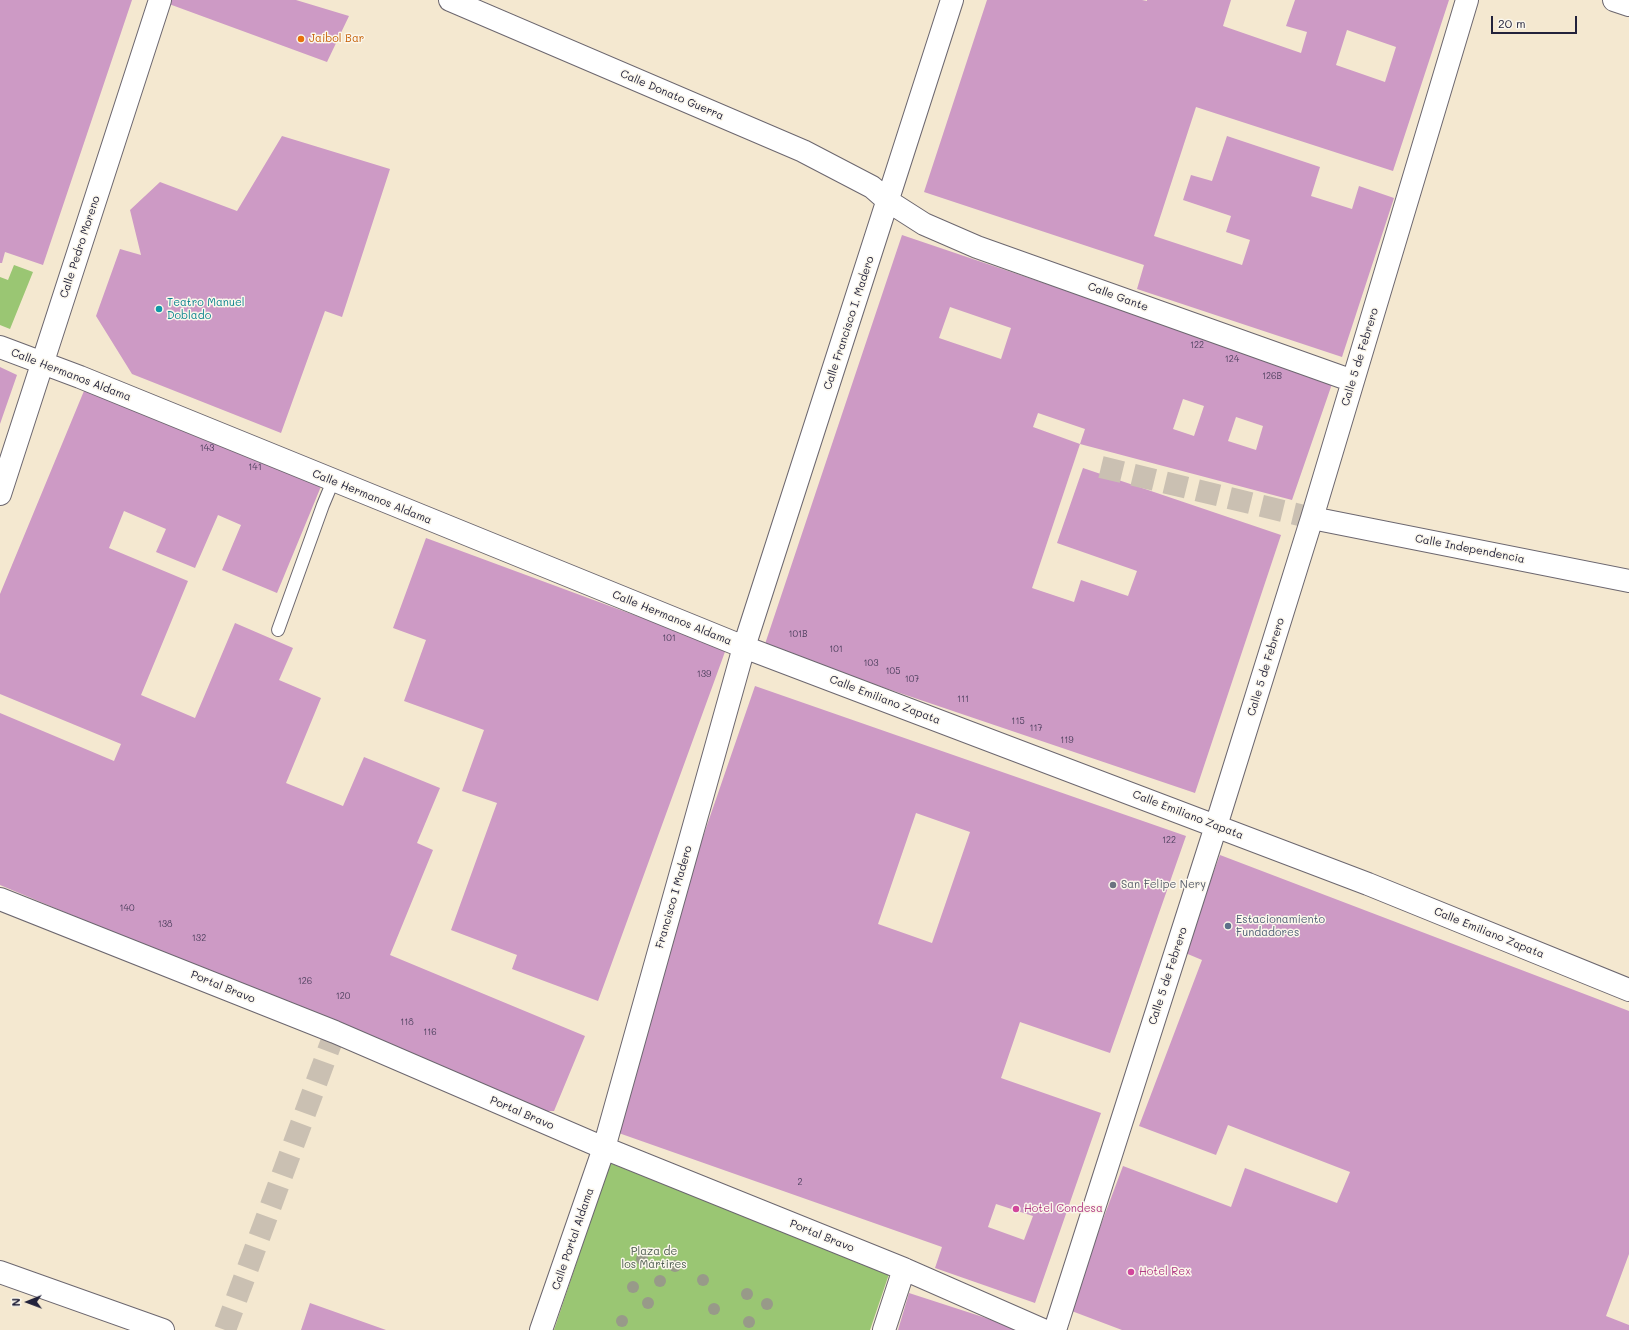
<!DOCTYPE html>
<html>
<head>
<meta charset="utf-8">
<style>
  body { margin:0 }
  #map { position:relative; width:1629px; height:1330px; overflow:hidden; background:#f4e8d0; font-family:Mali,sans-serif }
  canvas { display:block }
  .north { position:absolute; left:8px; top:1282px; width:40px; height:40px; -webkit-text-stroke:3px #fbf7ec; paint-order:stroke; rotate:269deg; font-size:11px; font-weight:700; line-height:16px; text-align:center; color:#22223b }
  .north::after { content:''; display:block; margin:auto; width:14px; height:18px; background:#22223b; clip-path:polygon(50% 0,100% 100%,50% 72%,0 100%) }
  .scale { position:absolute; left:1491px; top:16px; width:86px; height:18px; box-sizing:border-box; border:2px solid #22223b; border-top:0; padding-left:5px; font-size:12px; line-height:14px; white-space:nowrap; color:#22223b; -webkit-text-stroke:3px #fbf7ec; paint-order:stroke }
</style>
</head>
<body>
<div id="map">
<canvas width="1629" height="1330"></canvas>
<div class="north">N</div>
<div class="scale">20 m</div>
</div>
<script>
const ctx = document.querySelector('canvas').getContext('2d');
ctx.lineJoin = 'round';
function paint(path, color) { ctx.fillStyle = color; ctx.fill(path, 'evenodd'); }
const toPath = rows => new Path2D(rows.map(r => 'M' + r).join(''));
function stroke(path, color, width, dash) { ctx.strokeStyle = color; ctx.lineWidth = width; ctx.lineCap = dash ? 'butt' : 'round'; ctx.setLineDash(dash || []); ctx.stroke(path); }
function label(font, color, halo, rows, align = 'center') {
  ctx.font = font + ' Mali,sans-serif'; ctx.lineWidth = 3; ctx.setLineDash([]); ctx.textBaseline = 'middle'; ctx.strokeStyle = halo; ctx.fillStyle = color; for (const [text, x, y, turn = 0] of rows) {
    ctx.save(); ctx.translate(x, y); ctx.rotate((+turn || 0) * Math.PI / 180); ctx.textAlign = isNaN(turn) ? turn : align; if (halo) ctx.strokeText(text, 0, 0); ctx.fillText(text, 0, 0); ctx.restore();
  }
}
paint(toPath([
  [14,265,33,272,10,329,0,325,0,277,8,280],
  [610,1163,889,1274,870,1330,554,1330]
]), '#9ac673');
paint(toPath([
  [0,0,132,0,43,265,5,252,2,263,0,263],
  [170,0,296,0,349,16,327,62,169,4],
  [987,0,1142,0,1147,1,1147,0,1231,0,1223,26,1301,53,1307,32,1286,26,1295,0,1449,0,1393,171,1196,107,1154,236,1242,265,1250,240,1226,232,1231,216,1183,200,1191,175,1212,181,1227,136,1320,167,1311,196,1352,209,1359,186,1394,198,1342,357,1137,289,1144,265,924,192],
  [1347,30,1396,47,1385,82,1336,65],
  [282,136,390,169,342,317,325,311,281,433,132,374,96,316,120,249,141,255,130,210,160,182,237,211],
  [902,235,1333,381,1292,500,1080,444,1085,429,1038,413,1033,427,1080,444,1032,588,1074,602,1081,580,1128,596,1137,571,1057,543,1083,468,1281,535,1195,793,764,647],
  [950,307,1011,328,1001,359,939,338],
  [1183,399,1204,406,1194,436,1173,429],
  [1236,417,1263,426,1256,450,1228,441],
  [0,367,17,375,0,424],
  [86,386,322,484,277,593,222,570,241,525,218,515,195,568,156,552,166,529,124,511,109,548,188,581,141,695,195,718,235,623,293,648,279,680,321,698,286,783,343,806,364,757,440,788,417,843,433,850,390,955,585,1036,554,1111,539,1111,0,885,0,713,114,761,121,744,0,694,0,594],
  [426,538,726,649,598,1001,512,969,517,955,451,930,497,803,462,791,484,730,404,701,426,640,393,628],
  [755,686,1186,836,1110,1053,1020,1022,1001,1078,1101,1113,1035,1303,935,1268,942,1247,613,1131,695,860],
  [916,813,970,832,932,943,878,924],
  [996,1204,1033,1216,1024,1240,988,1227],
  [1220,855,1629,1011,1629,1254,1606,1316,1629,1325,1629,1330,1122,1330,1069,1310,1123,1166,1231,1207,1245,1168,1337,1203,1350,1172,1228,1125,1216,1155,1139,1126,1202,960,1183,952],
  [909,1293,1023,1330,898,1330],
  [310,1303,386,1330,301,1330]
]), '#cd9ac5');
stroke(toPath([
  [1101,467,1312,518],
  [225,1330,335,1032]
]), '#cac0b2', 22, [22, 11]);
const lane = toPath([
  [278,630,323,505,333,481]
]);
const street = toPath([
  [450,0,803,151,872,187,888,201,924,224,977,247,1353,381],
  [1614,0,1629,5],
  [0,347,80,377,744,647,1368,884,1629,990],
  [0,494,160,0],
  [1312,518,1629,581],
  [0,899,335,1032,604,1148,904,1269,1043,1330],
  [0,1272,163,1330],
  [541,1330,604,1148,744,647,952,0],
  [884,1330,904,1269],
  [1055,1330,1216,826,1312,518,1467,0]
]);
stroke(lane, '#6c676f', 14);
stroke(street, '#6c676f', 24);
stroke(lane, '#fff', 12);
stroke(street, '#fff', 22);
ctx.fillStyle = '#989a89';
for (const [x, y] of [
  [642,1259],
  [675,1266],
  [703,1280],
  [660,1281],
  [633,1287],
  [747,1294],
  [648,1303],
  [767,1304],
  [714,1309],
  [622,1321],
  [749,1322]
]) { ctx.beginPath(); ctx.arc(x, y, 6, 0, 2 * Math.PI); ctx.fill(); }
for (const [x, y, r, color] of [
  [301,39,4,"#e8710a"],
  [159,309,4,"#0f9aa8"],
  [1113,885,4,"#6b7280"],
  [1228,926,4,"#5c6f8a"],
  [1016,1209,4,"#d1479c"],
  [1131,1272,4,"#d1479c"]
]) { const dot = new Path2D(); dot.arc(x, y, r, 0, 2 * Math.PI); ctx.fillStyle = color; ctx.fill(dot); stroke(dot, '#fbf7ec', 1.5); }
label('9px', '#4d405e', null, [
  ["122",1197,345],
  ["124",1232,359],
  ["126B",1272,376],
  ["143",207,448],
  ["141",255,467],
  ["101B",798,634],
  ["101",669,638],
  ["101",836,649],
  ["103",871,663],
  ["105",893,671],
  ["139",704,674],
  ["107",912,679],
  ["111",963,699],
  ["115",1018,721],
  ["117",1036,728],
  ["119",1067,740],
  ["122",1169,840],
  ["140",127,908],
  ["138",165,924],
  ["132",199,938],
  ["126",305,981],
  ["120",343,996],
  ["118",407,1022],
  ["116",430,1032],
  ["2",800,1182]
]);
label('11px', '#c56008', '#fbf7ec', [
  ["Jaibol Bar",309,39]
], 'left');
label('11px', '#22223b', '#fbf7ec', [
  ["Calle Donato Guerra",672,95,23],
  ["Calle Pedro Moreno",80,247,-72],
  ["Calle Gante",1118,297,20],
  ["Calle Francisco I. Madero",849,323,-72],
  ["Calle 5 de Febrero",1360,357,-73],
  ["Calle Hermanos Aldama",71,375,21],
  ["Calle Hermanos Aldama",372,497,22],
  ["Calle Independencia",1470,549,11],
  ["Calle Hermanos Aldama",672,618,22],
  ["Calle 5 de Febrero",1266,667,-73],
  ["Calle Emiliano Zapata",885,700,21],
  ["Calle Emiliano Zapata",1188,815,21],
  ["Francisco I Madero",674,897,-74],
  ["Calle Emiliano Zapata",1489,933,22],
  ["Calle 5 de Febrero",1168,976,-72],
  ["Portal Bravo",223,987,22],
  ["Portal Bravo",522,1113,23],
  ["Portal Bravo",822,1236,22],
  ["Calle Portal Aldama",573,1239,-71]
]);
label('11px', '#0d838f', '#fbf7ec', [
  ["Teatro Manuel",167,303],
  ["Doblado",167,316]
], 'left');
label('11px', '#5b616d', '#fbf7ec', [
  ["San Felipe Nery",1121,885]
], 'left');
label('11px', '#4e5e75', '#fbf7ec', [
  ["Estacionamiento",1236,920],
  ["Fundadores",1236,933]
], 'left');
label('11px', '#b23c85', '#fbf7ec', [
  ["Hotel Condesa",1024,1209],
  ["Hotel Rex",1139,1272]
], 'left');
label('11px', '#4c5b4f', '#fbf7ec', [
  ["Plaza de",654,1252],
  ["los Mártires",654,1265]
]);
</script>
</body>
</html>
